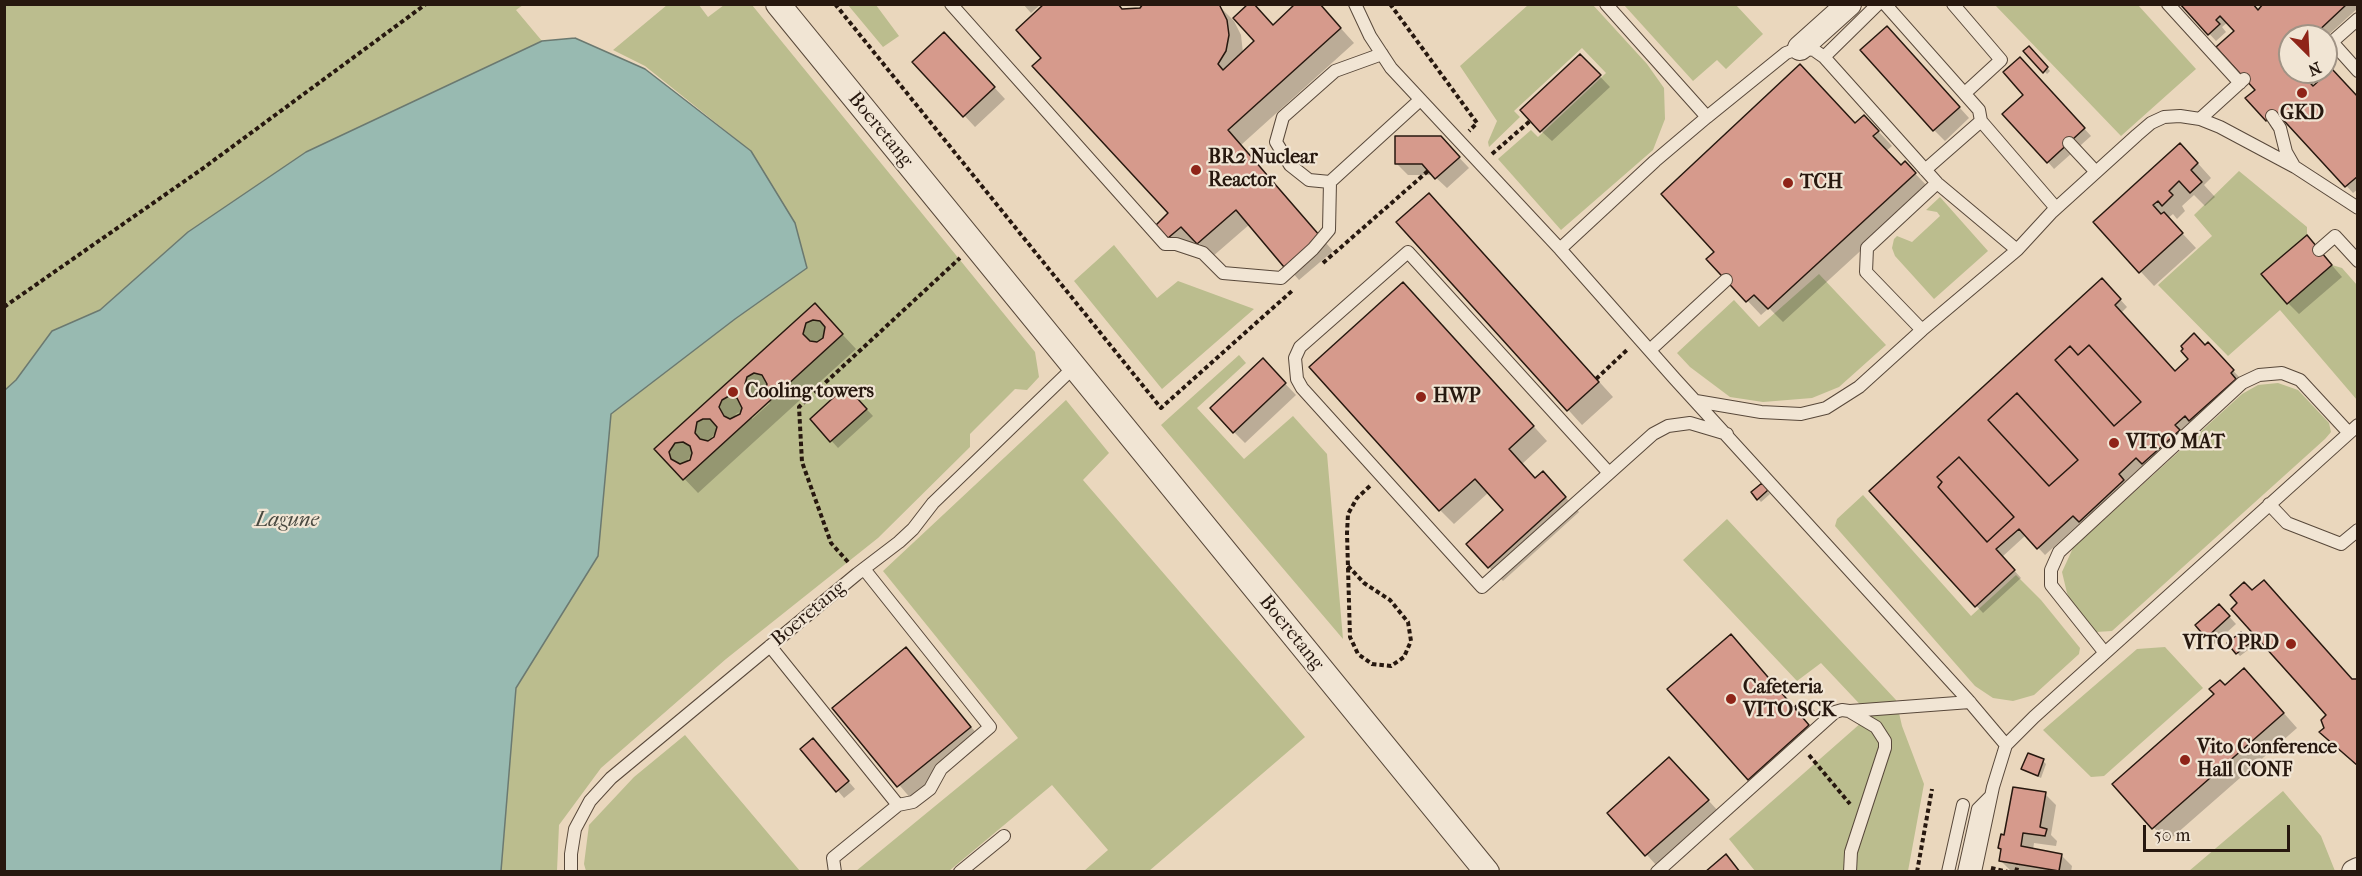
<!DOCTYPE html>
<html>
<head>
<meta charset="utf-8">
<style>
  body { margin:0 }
  #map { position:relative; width:2362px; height:876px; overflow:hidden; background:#ead7bd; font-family:"IM FELL French Canon",serif }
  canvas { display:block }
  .frame { position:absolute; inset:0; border:6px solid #27180f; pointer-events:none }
  .north { position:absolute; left:2278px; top:24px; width:60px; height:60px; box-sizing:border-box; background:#f1e5d4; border:2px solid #a09385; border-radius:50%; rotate:156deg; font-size:16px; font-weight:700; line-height:24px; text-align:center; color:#27180f }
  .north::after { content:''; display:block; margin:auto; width:21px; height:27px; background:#8f2418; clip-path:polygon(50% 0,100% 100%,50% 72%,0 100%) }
  .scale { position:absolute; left:2143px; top:825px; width:147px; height:27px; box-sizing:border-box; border:3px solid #27180f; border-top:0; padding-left:8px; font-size:18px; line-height:21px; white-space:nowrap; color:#27180f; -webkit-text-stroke:4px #f1e5d4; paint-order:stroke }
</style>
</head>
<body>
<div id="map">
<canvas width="2362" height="876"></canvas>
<div class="frame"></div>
<div class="north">N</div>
<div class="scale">50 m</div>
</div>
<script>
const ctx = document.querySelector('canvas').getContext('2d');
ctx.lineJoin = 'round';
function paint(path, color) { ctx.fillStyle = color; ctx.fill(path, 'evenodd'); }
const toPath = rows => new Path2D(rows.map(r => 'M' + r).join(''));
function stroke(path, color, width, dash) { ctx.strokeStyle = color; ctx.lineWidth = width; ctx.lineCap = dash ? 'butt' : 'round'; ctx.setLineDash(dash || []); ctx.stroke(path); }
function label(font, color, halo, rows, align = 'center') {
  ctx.font = font + ' "IM FELL French Canon",serif'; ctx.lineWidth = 4.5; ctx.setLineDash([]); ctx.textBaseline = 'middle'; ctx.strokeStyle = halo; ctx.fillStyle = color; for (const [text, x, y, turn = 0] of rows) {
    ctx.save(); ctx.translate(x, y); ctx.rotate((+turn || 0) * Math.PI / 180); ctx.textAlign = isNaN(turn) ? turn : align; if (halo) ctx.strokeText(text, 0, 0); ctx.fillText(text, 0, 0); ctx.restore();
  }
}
paint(toPath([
  [5,5,523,5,516,10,542,41,306,152,188,232,100,310,52,331,16,380,5,390],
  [667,5,699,5,708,17,724,5,752,5,1035,352,1039,377,1027,390,1015,389,970,434,970,447,878,538,726,659,601,768,559,825,557,871,501,872,516,688,598,556,611,414,735,319,807,268,751,151,645,66,613,50],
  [848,5,876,5,899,36,883,47],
  [1528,5,1593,5,1647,64,1664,88,1665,119,1653,150,1561,230,1498,159,1531,130,1538,137,1606,73,1582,48,1514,111,1520,117,1489,147,1488,142,1497,121,1460,66],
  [1624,5,1736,5,1763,34,1726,69,1717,60,1693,81],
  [1995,5,2138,5,2196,69,2121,136],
  [2239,171,2307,227,2307,235,2287,304,2332,265,2342,268,2357,285,2357,400,2280,310,2228,356,2158,285,2212,236,2194,215],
  [1940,197,1988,251,1934,299,1895,256,1892,248,1894,239,1897,236,1912,242,1940,216,1937,212,1926,210],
  [1114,245,1157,298,1178,281,1254,309,1162,389,1074,281],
  [1819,274,1886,345,1839,387,1812,398,1763,402,1730,397,1690,367,1677,353,1734,300,1759,327],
  [1239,355,1246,363,1197,408,1244,459,1293,416,1327,454,1343,639,1161,425],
  [2278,383,2298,390,2329,423,2331,432,2325,439,2112,631,2096,632,2072,604,2067,593,2062,572,2073,548,2242,394,2258,385],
  [1066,400,1109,453,1083,480,1305,737,1149,871,1084,871,1108,850,1052,785,949,871,856,871,1018,738,883,571],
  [1863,495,1971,616,2016,575,2041,600,2080,648,2079,654,2034,695,2013,701,1993,698,1975,686,1835,526,1837,519],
  [1727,519,1896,700,1902,726,1924,784,1908,871,1755,871,1729,839,1870,715,1821,663,1797,681,1683,560],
  [2165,647,2203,688,2104,776,2091,777,2043,730,2137,649],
  [685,735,800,871,586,871,584,864,589,825,634,777],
  [2283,791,2321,836,2335,871,2189,871]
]), '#bbbd8e');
const water = toPath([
  [575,38,645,69,751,151,795,223,807,268,735,319,611,414,598,556,516,688,501,871,5,871,5,390,16,380,52,331,100,310,188,232,306,152,542,41,575,38]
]);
paint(water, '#98bab1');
stroke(water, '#6b7970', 1.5);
paint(toPath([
  [1023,4,1041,4,1031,13],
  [1217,4,1234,21,1241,35,1243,53,1273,26,1319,4,1354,43,1241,145,1333,251,1299,280,1250,224,1212,257,1196,240,1183,251,1158,225,1170,213,1123,11],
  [2182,4,2258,11,2265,4,2358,4,2358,8,2326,37,2290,36,2290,72,2298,72,2313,88,2358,98,2358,189,2353,193,2284,118,2274,127,2247,98,2257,90,2236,31,2228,22,2222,27,2226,32,2216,41],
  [1897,38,1969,118,1945,141,1934,130],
  [955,45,1005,99,975,127,915,62],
  [2029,48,2050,71,2047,74,2026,51],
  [2027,65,2091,136,2054,169,2048,162],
  [1591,67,1610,87,1552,141,1541,131],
  [1855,125,1878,131,1892,146,1886,151,1901,167,1905,163,1929,188,1783,322,1769,308,1761,315,1708,259],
  [1451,149,1469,168,1447,188,1433,175,1408,175,1397,164],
  [2194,159,2211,178,2204,185,2215,197,2205,206,2194,195,2182,206,2185,211,2177,219,2173,214,2168,218,2196,248,2154,286,2095,222],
  [1443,209,1613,397,1582,425,1398,222],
  [2317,248,2342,277,2299,314,2288,303],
  [2109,287,2127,307,2121,313,2176,373,2205,347,2215,351,2240,378,2150,470,2144,464,2125,482,2130,488,2087,528,2081,522,2045,555,2026,535,2002,557,2021,578,1983,613,1871,491],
  [1417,298,1547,441,1522,464,1536,480,1557,488,1579,512,1503,581,1489,567,1506,510,1489,492,1454,524,1440,510],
  [815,305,856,349,698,493,656,449],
  [769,384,763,395,757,397],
  [768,401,770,403,752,419,752,415],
  [743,410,741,416,734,418,736,414],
  [720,432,709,442,714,434],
  [693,452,691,461,685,464],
  [1273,371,1296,395,1245,443,1234,432],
  [853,395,873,416,838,448,812,419],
  [1762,485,1770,494,1761,502,1753,493],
  [2226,613,2236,624,2214,644,2207,637],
  [2243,637,2252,647,2240,656,2229,644],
  [1734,639,1811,729,1752,782,1670,689],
  [905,649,984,742,912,800,834,708],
  [2258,684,2297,728,2167,842,2114,784,2225,687],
  [819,747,855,789,844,798,838,791],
  [2043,761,2046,764,2041,778,2023,769],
  [1680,769,1718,811,1657,866,1609,813],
  [2045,794,2056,805,2051,835,2057,841,2056,846,2034,843,2033,850,2061,855,2072,866,2071,872,2011,871,2000,860,2005,837]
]), '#0003');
const building = toPath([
  [1044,4,1118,4,1122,9,1140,8,1143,4,1219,4,1227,20,1229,35,1226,51,1218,64,1223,70,1254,41,1233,18,1248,4,1254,4,1273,25,1295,4,1320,4,1341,28,1228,130,1320,236,1284,267,1236,210,1197,244,1181,227,1168,238,1156,225,1168,213,1032,66,1041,58,1016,30,1044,4],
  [2180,4,2253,4,2258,10,2263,4,2347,4,2313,36,2290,36,2290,57,2288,59,2290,61,2290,72,2300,72,2313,86,2332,69,2358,97,2358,176,2345,187,2276,112,2266,121,2245,98,2255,90,2216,47,2234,31,2220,16,2216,20,2220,24,2208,35,2180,4],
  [1887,26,1960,107,1933,131,1860,50,1887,26],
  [944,32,995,87,963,117,912,62,944,32],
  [2029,46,2048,67,2043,73,2023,51,2029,46],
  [1580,54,1601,75,1540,132,1520,110,1580,54],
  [2020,57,2085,128,2047,163,2002,114,2023,95,2003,72,2020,57],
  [1800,64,1855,123,1864,115,1879,131,1873,136,1901,165,1905,161,1916,173,1768,309,1754,295,1746,302,1706,259,1714,252,1661,194,1800,64],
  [1395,136,1441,136,1460,157,1435,179,1422,164,1395,164,1395,136],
  [2180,143,2198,163,2191,170,2202,182,2190,193,2179,181,2169,191,2173,195,2162,206,2158,201,2153,205,2161,214,2164,212,2183,233,2139,273,2093,222,2180,143],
  [1429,193,1599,382,1567,411,1396,222,1429,193],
  [2307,235,2332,265,2287,304,2261,274,2307,235],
  [2102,278,2121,299,2115,305,2175,371,2188,359,2181,351,2183,349,2181,346,2194,333,2205,345,2208,342,2234,370,2231,373,2236,379,2189,421,2185,416,2175,425,2180,430,2142,464,2136,458,2119,474,2124,480,2079,522,2073,516,2037,549,2019,529,1996,549,2015,570,1975,607,1869,491,2102,278],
  [2089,345,2141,402,2114,426,2055,360,2070,346,2078,355,2089,345],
  [2017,393,2078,460,2049,486,1988,420,2017,393],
  [1959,457,2014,517,1987,542,1938,487,1942,482,1937,477,1959,457],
  [1403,282,1534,426,1509,449,1535,478,1543,471,1566,497,1488,568,1466,544,1503,510,1475,479,1439,511,1309,367,1403,282],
  [815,303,843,334,683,480,654,449,815,303],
  [813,320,820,321,825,327,823,338,817,342,810,341,803,334,806,323,813,320],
  [754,373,762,375,767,384,765,391,755,396,749,393,745,384,747,377,754,373],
  [729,396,737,398,742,408,740,414,730,419,724,416,719,407,722,400,729,396],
  [703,419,710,419,717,427,714,437,708,441,700,439,695,433,697,422,703,419],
  [683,442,690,446,692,453,690,460,680,464,671,459,669,452,675,443,683,442],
  [2089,345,2141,402,2114,426,2055,360,2070,346,2078,355,2089,345],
  [1263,358,1286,383,1233,433,1210,408,1263,358],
  [846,386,867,409,830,442,810,419,846,386],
  [2017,393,2078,460,2049,486,1988,420,2017,393],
  [1959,457,2014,517,1987,542,1938,487,1942,482,1937,477,1959,457],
  [1762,483,1768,490,1757,500,1751,492,1762,483],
  [2264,580,2352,679,2358,679,2358,766,2319,732,2324,728,2321,720,2326,715,2231,609,2237,603,2230,595,2244,582,2252,590,2264,580],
  [2219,604,2230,616,2206,638,2195,625,2219,604],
  [2241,632,2250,643,2236,654,2227,643,2241,632],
  [1731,634,1809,725,1748,780,1667,689,1731,634],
  [906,647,971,727,897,787,832,708,906,647],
  [2244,668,2284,713,2152,829,2112,784,2214,694,2209,689,2220,680,2225,685,2244,668],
  [813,738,849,781,836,792,800,749,813,738],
  [2028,753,2044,759,2038,776,2021,769,2028,753],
  [1669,757,1709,800,1645,856,1607,813,1669,757],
  [2013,787,2046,792,2040,827,2047,829,2045,836,2023,833,2021,846,2062,854,2059,871,1999,861,2001,849,1998,848,2001,834,2004,835,2013,787],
  [1726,854,1740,872,1705,872,1726,854]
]);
paint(building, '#d69a8c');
stroke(building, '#27180f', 1.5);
const service = toPath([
  [951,4,1165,244,1176,244,1203,253,1223,273,1281,278,1313,249,1329,230,1330,182],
  [1355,4,1370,36,1391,68,1560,249,1675,379,1968,700,2006,745],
  [1885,4,1979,110,1981,121,1925,170],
  [1953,4,2001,60,1965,93],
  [2168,4,2240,83],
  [2358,19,2332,42,2358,71],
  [1382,54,1335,71,1283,117,1276,142,1290,165,1309,180,1330,182,1420,100],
  [1824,57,1878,4],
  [2272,116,2280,128,2286,152,2294,166],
  [1707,117,1786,53,1800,48,1814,50,1824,57,1937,183,2017,250],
  [2200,119,2244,79],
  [1981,121,2056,208],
  [2069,143,2096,172],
  [1560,249,1655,161,1707,117,1606,4],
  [2319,250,2335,236,2358,261],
  [1922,330,1866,272,1867,248,1937,183],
  [1650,350,1726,280],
  [1696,401,1761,412,1801,414,1826,408,1859,387,1922,330,2017,250,2052,212,2137,135,2151,123,2164,117,2180,116,2200,119,2220,127,2295,167,2358,208],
  [1609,473,1408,252,1300,347,1295,358,1297,379,1302,388,1482,587,1653,434,1668,426,1690,423,1727,434],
  [2269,504,2287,523,2341,544,2358,530],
  [770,646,898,805],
  [2105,653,2051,585,2051,570,2059,552,2242,383,2259,375,2282,373,2300,380,2349,433],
  [1850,711,1970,702],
  [571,872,571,854,575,829,590,801,611,778,857,574,899,542,913,529,933,503,1073,368],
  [835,872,833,858,898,805,913,802,930,789,941,769,990,727,864,569],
  [960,872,1004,836],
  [1657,872,1835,712,1842,710,1849,711,1876,727,1885,741,1885,748,1851,852,1850,872],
  [1948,872,1963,805],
  [1964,872,1978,809,1990,797],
  [1975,872,1993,787,2006,745,2034,717,2358,425]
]);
const minor = toPath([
  [778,4,1487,872],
  [1800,48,1849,4],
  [2354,872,2358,870]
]);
stroke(service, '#58483a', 14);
stroke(minor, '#58483a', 26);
stroke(toPath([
  [835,4,1161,408,1293,290],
  [1390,4,1477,123,1469,131],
  [1492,154,1530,121],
  [1323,263,1428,171],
  [4,307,202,169,426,4],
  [1596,379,1628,349],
  [848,562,831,543,802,462,799,407,960,258],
  [1348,566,1364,583,1390,600,1408,622,1411,641,1404,657,1391,666,1372,664,1358,654,1350,637,1347,533,1348,514,1357,498,1371,485],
  [1795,708,1803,701,1813,712],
  [1809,755,1850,804],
  [1991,868,2008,872],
  [1917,872,1932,789],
  [2016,872,2018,864]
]), '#27180f', 4, [4.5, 3]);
stroke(service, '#f1e5d4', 12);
stroke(minor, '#f1e5d4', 24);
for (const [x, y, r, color] of [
  [2302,93,6,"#8f2418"],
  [1196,170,6,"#8f2418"],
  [1788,183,6,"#8f2418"],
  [733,392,6,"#8f2418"],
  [1421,397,6,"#8f2418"],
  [2114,443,6,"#8f2418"],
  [2291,644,6,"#8f2418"],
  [1731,699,6,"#8f2418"],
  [2185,760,6,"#8f2418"]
]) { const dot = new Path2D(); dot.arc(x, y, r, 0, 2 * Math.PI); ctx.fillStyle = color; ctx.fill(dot); stroke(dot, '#f1e5d4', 2); }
label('bold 20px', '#27180f', '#f1e5d4', [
  ["GKD",2302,114,"center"],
  ["BR2 Nuclear",1208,158],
  ["Reactor",1208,181],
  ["TCH",1800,183],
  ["Cooling towers",745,392],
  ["HWP",1433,397],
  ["VITO MAT",2126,443],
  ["VITO PRD",2279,644,"right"],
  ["Cafeteria",1743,688],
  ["VITO SCK",1743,711],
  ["Vito Conference",2197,748],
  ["Hall CONF",2197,771]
], 'left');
label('20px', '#27180f', '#f1e5d4', [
  ["Boeretang",880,130,51],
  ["Boeretang",809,614,-40],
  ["Boeretang",1291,633,51]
]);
label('italic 21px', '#494940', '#f1e5d4', [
  ["Lagune",287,521]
]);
</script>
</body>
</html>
